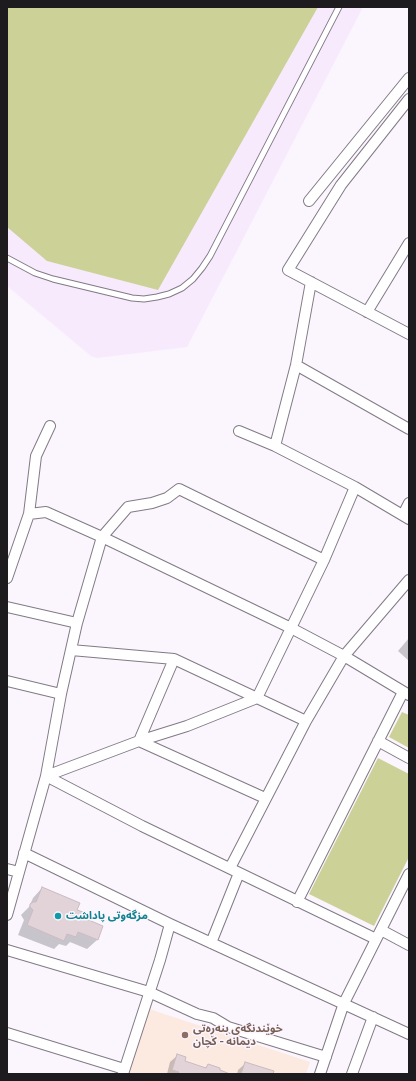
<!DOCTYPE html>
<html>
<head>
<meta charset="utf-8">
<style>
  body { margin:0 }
  #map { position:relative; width:416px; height:1081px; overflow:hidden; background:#fbf5fe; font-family:"IBM Plex Serif",serif }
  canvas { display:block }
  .frame { position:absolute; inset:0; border:8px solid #1e1b1f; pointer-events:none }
</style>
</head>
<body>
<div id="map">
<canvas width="416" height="1081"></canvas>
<div class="frame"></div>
</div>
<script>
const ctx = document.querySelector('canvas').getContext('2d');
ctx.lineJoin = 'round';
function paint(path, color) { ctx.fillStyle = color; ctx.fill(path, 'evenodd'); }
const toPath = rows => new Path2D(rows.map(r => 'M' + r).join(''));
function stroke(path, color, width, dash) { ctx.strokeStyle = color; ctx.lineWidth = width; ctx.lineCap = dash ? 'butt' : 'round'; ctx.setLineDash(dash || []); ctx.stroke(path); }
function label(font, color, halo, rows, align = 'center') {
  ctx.font = font + ' "IBM Plex Serif","Noto Sans Arabic",serif'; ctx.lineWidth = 3; ctx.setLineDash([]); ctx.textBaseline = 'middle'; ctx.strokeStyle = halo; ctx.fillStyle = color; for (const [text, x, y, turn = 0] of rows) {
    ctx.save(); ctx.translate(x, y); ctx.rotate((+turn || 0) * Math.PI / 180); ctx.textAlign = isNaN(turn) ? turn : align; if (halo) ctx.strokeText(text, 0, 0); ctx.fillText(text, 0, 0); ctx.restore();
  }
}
paint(toPath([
  [7,7,363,7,187,347,97,358,91,356,7,286]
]), '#f7eafd');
paint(toPath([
  [149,1009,310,1062,306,1074,127,1074]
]), '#fce9e0');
paint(toPath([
  [7,7,318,7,158,290,47,261,7,227],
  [402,712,409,715,409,748,389,737],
  [378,758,409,774,409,857,374,926,309,894]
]), '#ccd297');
paint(toPath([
  [409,638,409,661,398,651],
  [42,888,76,910,83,919,102,927,97,940,87,949,70,942,66,946,59,944,54,949,18,935,24,920,21,915,29,907,33,898],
  [178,1055,184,1062,204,1069,208,1065,229,1074,167,1074,170,1062],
  [246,1063,272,1074,237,1074,238,1070]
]), '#0003');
const building = toPath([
  [42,887,80,903,77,910,86,913,84,918,103,926,98,940,78,932,76,937,67,934,64,941,27,925,33,910,30,907,30,904,33,902,36,902,42,887],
  [177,1054,186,1057,185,1061,206,1068,208,1064,220,1068,220,1070,230,1074,178,1074,179,1072,172,1070,177,1054],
  [245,1062,274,1071,273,1074,241,1074,245,1062]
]);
paint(building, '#e2d3d8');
stroke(building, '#cabbc0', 1);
const service = toPath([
  [7,258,35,273,53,279,132,298,144,299,157,297,169,294,182,288,193,279,202,268,210,256,339,7]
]);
const minor = toPath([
  [409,99,341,185,288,270,409,334],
  [309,201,409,78],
  [367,312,409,243],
  [296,365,409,429],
  [239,431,275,446,355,487,409,519],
  [275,446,296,365,311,282],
  [29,514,36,456,50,426],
  [403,515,409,503],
  [324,560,179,489,167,498,152,503,128,507,102,537,77,623,61,694,46,776,142,826,376,939],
  [7,578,29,514,46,512,102,537,291,628,344,656,409,695],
  [7,607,77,623],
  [71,650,174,659,306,721],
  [174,659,139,741,265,798],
  [7,681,61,694],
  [378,741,409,758],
  [24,853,170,924,409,1034],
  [230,868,306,721,344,656,409,580],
  [7,869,19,872],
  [297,902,403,692],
  [7,915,46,776,139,741,187,726,257,698,324,560,355,487],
  [381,930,409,945],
  [211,943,239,873],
  [7,950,149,992,197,1014,213,1018,228,1027,326,1057],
  [7,1033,124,1069],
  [123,1074,160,960,170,924],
  [320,1074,344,1003,409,874],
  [352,1074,373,1017]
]);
stroke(service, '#827a85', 7);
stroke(minor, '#827a85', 12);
stroke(service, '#fff', 5);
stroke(minor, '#fff', 10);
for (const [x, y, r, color] of [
  [58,916,4,"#0f9aa8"],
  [185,1035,4,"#8d6e63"]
]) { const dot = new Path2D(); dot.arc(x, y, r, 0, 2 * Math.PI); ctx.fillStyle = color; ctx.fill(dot); stroke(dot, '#fbf5fe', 1.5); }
label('bold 11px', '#0d838f', '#fbf5fe', [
  ["مزگەوتی پاداشت",66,916]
], 'left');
label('bold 11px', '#785e54', '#fbf5fe', [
  ["خوێندنگەی بنەڕەتی",193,1029],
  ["دیمانە - کچان",193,1042]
], 'left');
</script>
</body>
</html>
